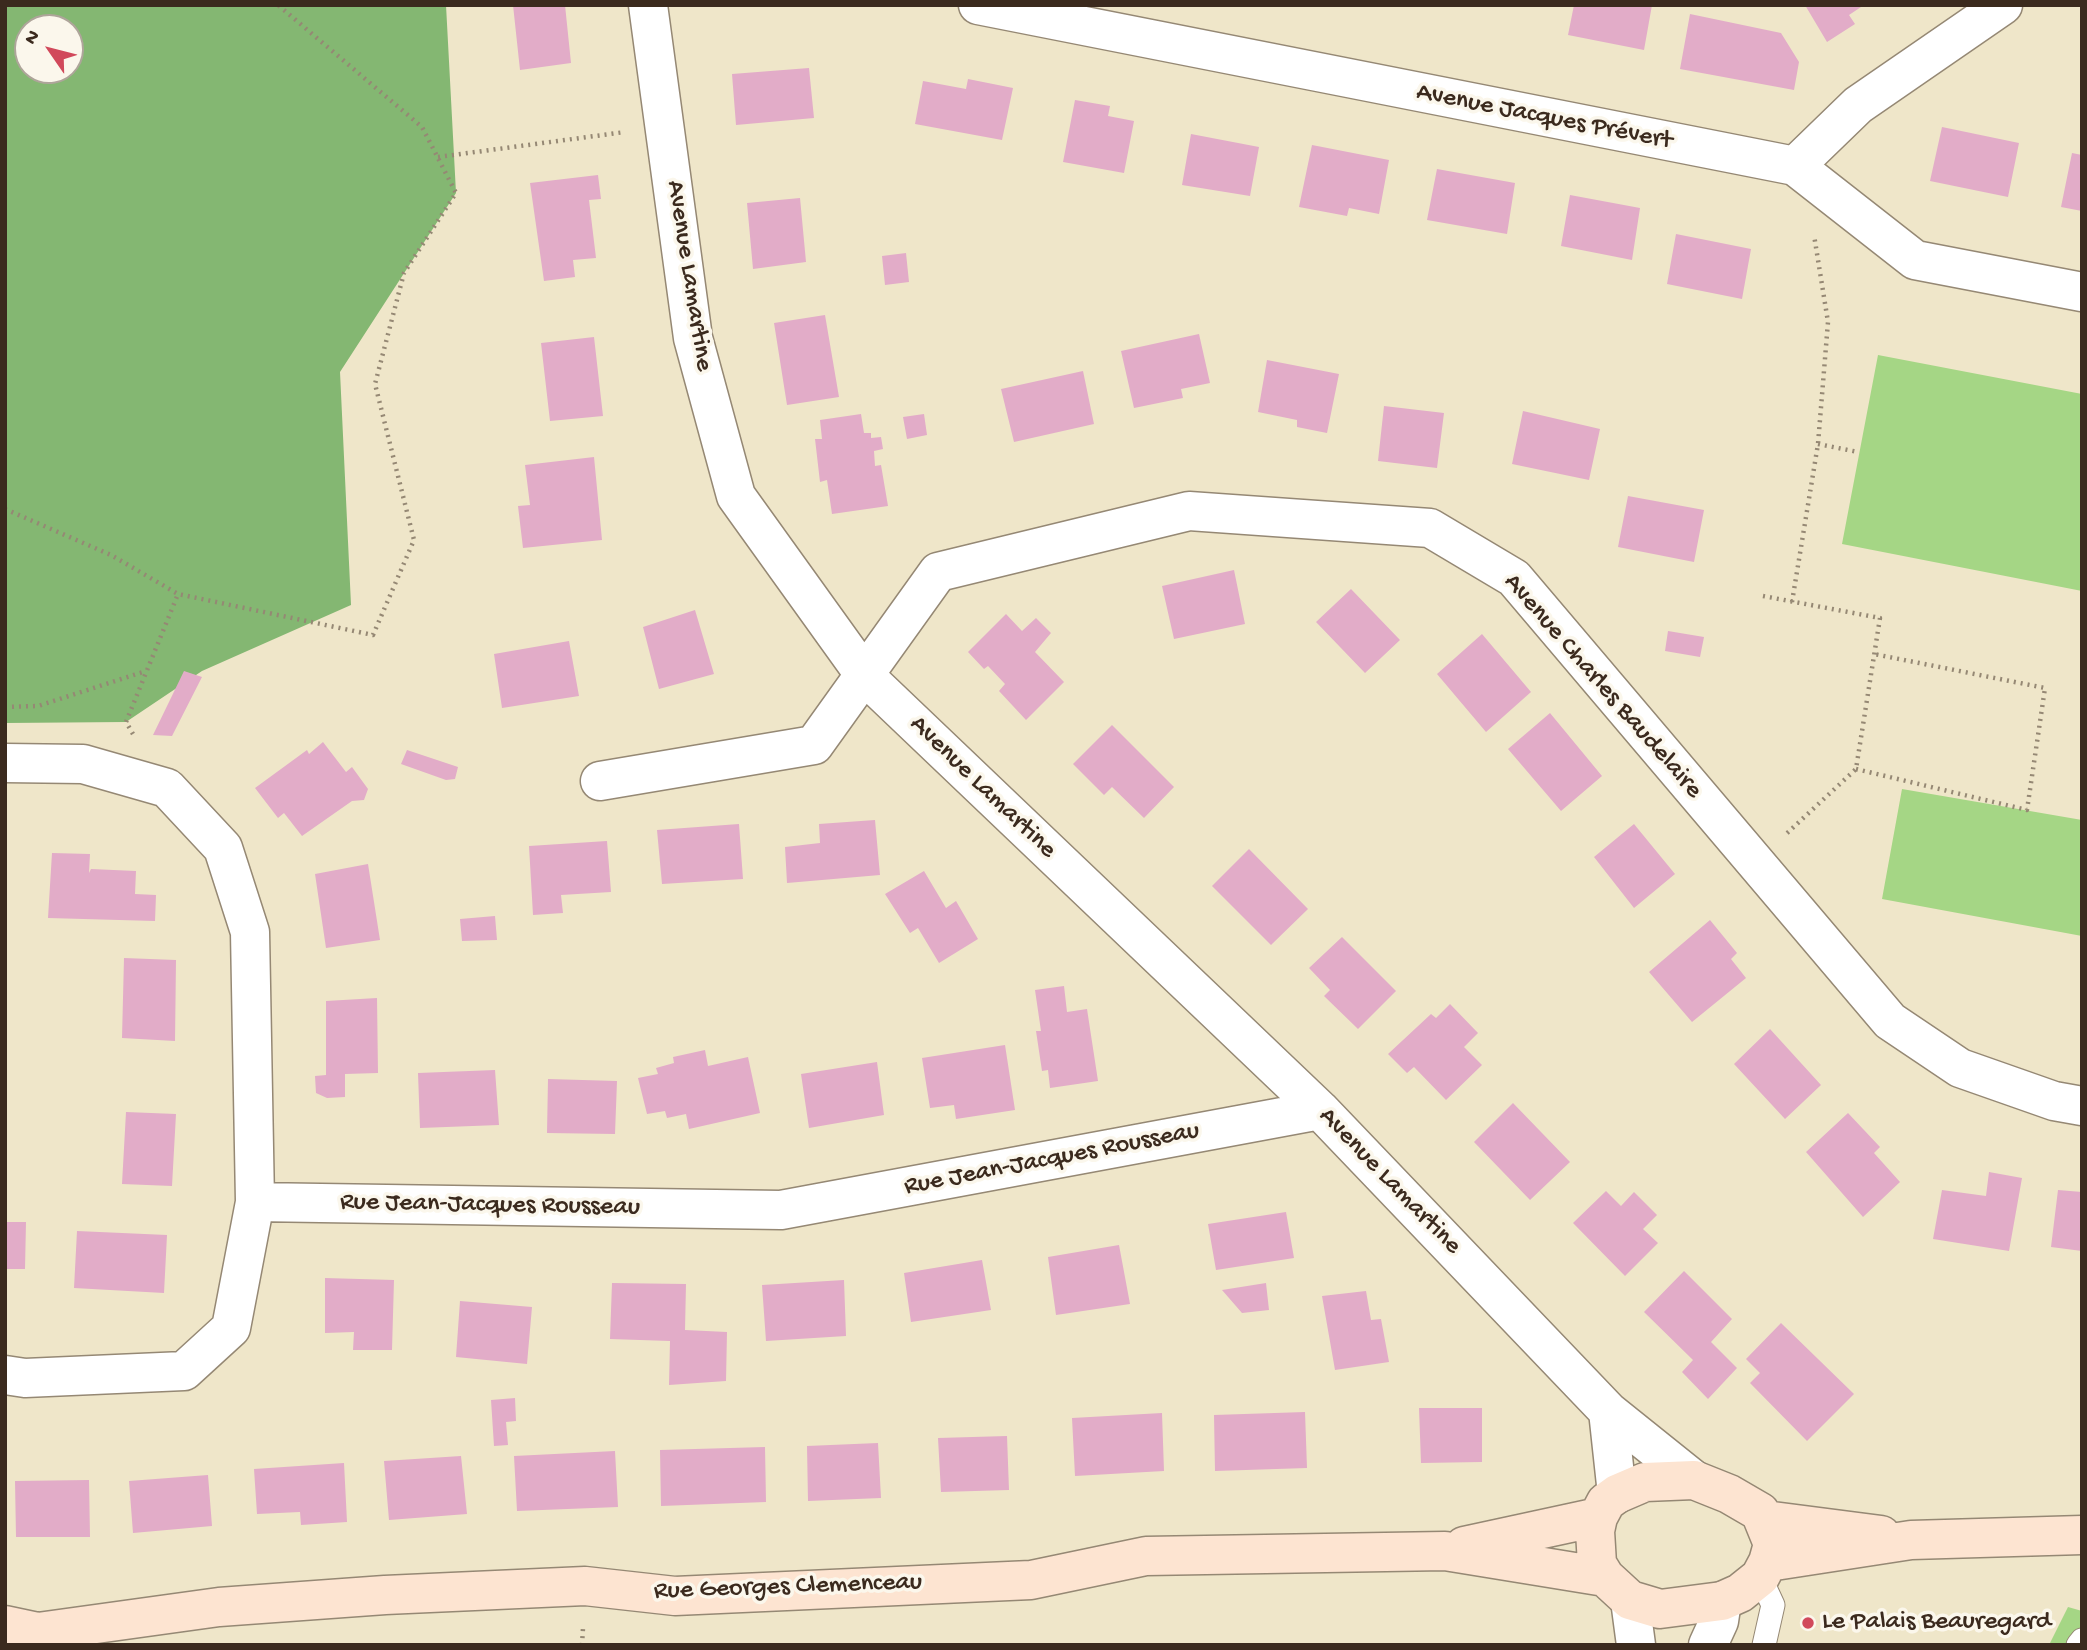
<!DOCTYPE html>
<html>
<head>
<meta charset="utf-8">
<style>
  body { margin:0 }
  #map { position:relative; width:2087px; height:1650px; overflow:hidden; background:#efe6c9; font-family:"Gochi Hand",sans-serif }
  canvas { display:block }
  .frame { position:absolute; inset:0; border:7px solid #3b2a1e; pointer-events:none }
  .north { position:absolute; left:14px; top:14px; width:70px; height:70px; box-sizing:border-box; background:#fbf7ec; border:2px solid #aea59a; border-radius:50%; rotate:305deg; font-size:19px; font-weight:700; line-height:28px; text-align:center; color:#3b2a1e }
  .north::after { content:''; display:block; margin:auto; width:24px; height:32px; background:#d1495b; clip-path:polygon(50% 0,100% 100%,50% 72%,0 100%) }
</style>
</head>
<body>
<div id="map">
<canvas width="2087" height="1650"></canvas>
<div class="frame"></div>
<div class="north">N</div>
</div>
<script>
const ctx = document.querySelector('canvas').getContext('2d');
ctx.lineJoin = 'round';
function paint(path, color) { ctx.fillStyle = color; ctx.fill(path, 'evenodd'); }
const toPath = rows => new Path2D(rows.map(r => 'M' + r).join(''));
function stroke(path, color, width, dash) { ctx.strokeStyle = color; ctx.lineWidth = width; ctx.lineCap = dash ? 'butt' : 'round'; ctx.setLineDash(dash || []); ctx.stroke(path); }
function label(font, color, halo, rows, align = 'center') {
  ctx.font = font + ' "Gochi Hand",sans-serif'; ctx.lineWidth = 7; ctx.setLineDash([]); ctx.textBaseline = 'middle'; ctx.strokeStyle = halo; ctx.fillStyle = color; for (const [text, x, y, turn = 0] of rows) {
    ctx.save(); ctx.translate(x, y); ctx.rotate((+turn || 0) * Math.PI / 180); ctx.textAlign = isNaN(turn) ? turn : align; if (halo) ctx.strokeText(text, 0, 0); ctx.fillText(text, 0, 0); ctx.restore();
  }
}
paint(toPath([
  [1878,355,2082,394,2082,591,1842,544],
  [1902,789,2082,820,2082,936,1882,899],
  [2068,1607,2082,1611,2082,1645,2049,1645]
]), '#a5d685');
paint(toPath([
  [5,5,446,5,456,193,340,372,351,605,202,671,126,722,5,723],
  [28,28,70,28,70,70,28,70]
]), '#84b772');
paint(toPath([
  [513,5,565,5,571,63,520,70],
  [1574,5,1652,5,1644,50,1568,35],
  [1805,5,1864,5,1849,15,1855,24,1827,42],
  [1690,14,1781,33,1799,62,1794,90,1680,69],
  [809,68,814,118,736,125,732,74],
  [968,79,1013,88,1002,140,915,124,923,81,966,89],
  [1075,100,1110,106,1108,116,1134,121,1124,173,1063,162],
  [1942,127,2019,143,2008,197,1930,181],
  [1191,134,1259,147,1250,196,1182,185],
  [1312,145,1389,160,1379,214,1349,208,1347,216,1299,207],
  [2072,153,2082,155,2082,211,2061,207],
  [1437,169,1515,183,1507,234,1427,220],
  [598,175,601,199,589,200,596,258,573,260,575,277,544,281,530,183],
  [1570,195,1640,208,1632,260,1561,246],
  [800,198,806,262,753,269,747,203],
  [1676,234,1751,249,1742,299,1667,284],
  [906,253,909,282,885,285,882,256],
  [825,315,839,397,787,405,774,323],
  [1199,334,1210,383,1181,389,1183,398,1134,408,1121,351],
  [594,337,603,416,550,421,541,343],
  [1267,360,1339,374,1327,433,1297,427,1297,420,1258,412],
  [1083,371,1094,424,1014,442,1001,389],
  [1384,406,1444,413,1437,468,1378,461],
  [1523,411,1600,429,1589,480,1512,464],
  [861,414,864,433,871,433,871,438,881,437,883,449,874,451,875,466,881,465,888,506,832,514,827,480,820,482,815,439,822,439,820,420],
  [924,414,927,435,907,439,903,417],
  [594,457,602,540,523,548,518,506,530,505,525,465],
  [1628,496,1704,510,1694,562,1618,547],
  [1234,570,1245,624,1174,639,1162,586],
  [1351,589,1400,640,1365,673,1316,622],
  [695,610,714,674,659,689,643,627],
  [1006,614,1022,631,1036,618,1051,633,1035,652,1064,682,1026,720,999,691,1005,684,988,666,984,669,968,652],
  [1668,631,1704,637,1700,657,1665,651],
  [1482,634,1531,692,1486,732,1437,674],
  [569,641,579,696,502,708,494,654],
  [184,671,202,677,172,736,153,735],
  [1550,713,1602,776,1561,811,1508,749],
  [1112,725,1174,787,1144,818,1112,787,1104,795,1073,764],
  [323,742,346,772,352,767,368,789,364,800,352,801,302,836,284,813,278,818,255,788,307,750,309,754],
  [407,750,458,767,455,779,446,780,401,764],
  [875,820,880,875,787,883,785,847,820,843,819,824],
  [739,824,743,879,662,884,657,830],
  [1634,824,1675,874,1634,908,1594,857],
  [607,841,611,892,561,895,563,913,533,915,529,846],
  [1249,849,1308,909,1271,945,1212,886],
  [52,853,90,854,89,873,91,869,136,871,135,894,156,895,155,921,48,918],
  [368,864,380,940,326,948,315,874],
  [924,871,946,908,956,901,978,939,939,963,918,928,910,933,885,894],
  [495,916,497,940,462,941,460,919],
  [1710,920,1737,953,1731,959,1746,978,1692,1022,1649,972],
  [1342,937,1396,991,1358,1029,1324,996,1330,990,1309,968],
  [124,958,176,960,175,1041,122,1038],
  [1064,986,1067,1012,1087,1009,1098,1081,1050,1088,1048,1070,1042,1071,1036,1031,1041,1031,1035,990],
  [377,998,378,1073,345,1074,345,1097,327,1098,316,1093,315,1076,326,1075,326,1001],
  [1450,1004,1478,1033,1464,1047,1482,1065,1446,1100,1414,1067,1407,1073,1388,1054,1431,1014,1436,1018],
  [1770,1029,1821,1085,1785,1119,1734,1064],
  [1005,1045,1015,1110,956,1119,954,1105,930,1108,922,1058],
  [705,1050,708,1066,748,1057,760,1113,689,1129,686,1114,667,1118,665,1111,647,1114,638,1078,658,1074,656,1068,674,1063,673,1057],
  [877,1062,884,1115,809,1128,801,1074],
  [495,1070,499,1125,420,1128,418,1073],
  [548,1079,617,1081,615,1134,547,1133],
  [1513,1103,1570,1162,1530,1200,1474,1142],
  [126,1112,176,1114,172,1186,122,1184],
  [1848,1113,1880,1147,1874,1153,1900,1182,1863,1217,1806,1152],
  [1989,1172,2022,1178,2009,1251,1933,1239,1942,1190,1986,1196],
  [2058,1190,2082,1192,2082,1251,2051,1247],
  [1606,1191,1621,1206,1634,1192,1657,1215,1643,1229,1658,1243,1625,1276,1573,1223],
  [1286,1212,1294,1258,1216,1270,1208,1224],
  [5,1222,26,1222,25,1269,5,1269],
  [77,1231,167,1235,164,1293,74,1288],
  [1119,1245,1130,1304,1056,1315,1048,1257],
  [982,1260,991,1310,911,1322,904,1273],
  [1684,1271,1732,1319,1711,1342,1737,1368,1708,1399,1682,1372,1693,1360,1644,1312],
  [325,1278,394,1280,392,1350,353,1350,354,1332,325,1333],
  [844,1280,846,1336,766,1341,762,1285],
  [612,1283,686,1284,685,1330,727,1332,726,1381,669,1385,670,1341,610,1339],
  [1266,1283,1269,1310,1242,1313,1222,1290],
  [1366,1291,1371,1320,1381,1319,1389,1362,1335,1370,1322,1296],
  [460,1301,532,1307,527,1364,456,1357],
  [1781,1323,1854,1394,1807,1441,1750,1383,1760,1373,1746,1359],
  [515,1398,516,1421,506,1422,508,1445,494,1446,491,1400],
  [1419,1408,1482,1408,1482,1462,1421,1463],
  [1305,1412,1307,1468,1215,1471,1214,1415],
  [1162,1413,1164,1471,1075,1476,1072,1418],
  [1007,1436,1009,1490,941,1492,938,1438],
  [878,1443,881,1498,808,1501,807,1446],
  [765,1447,766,1502,661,1506,660,1450],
  [615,1451,618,1507,517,1511,514,1456],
  [461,1456,467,1514,389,1520,384,1461],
  [344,1463,347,1522,301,1525,300,1512,257,1514,254,1469],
  [208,1475,212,1526,133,1533,129,1481],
  [89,1480,90,1537,16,1537,15,1481]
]), '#e2acc8');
const lane = toPath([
  [1760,1577,1773,1605,1764,1645],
  [2078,1645,2082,1640]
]);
const street = toPath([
  [648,5,693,338,736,496,866,677,1320,1110,1608,1411,1694,1480],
  [978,5,1795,166,1915,260,2082,292],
  [1795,166,1858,105,2003,5],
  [5,763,83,764,167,788,223,848,250,932,255,1202,781,1210,1320,1110],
  [600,781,814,745,938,572,1189,511,1430,528,1514,578,1890,1021,1960,1068,2054,1101,2082,1106],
  [5,1375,25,1378,184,1371,231,1328,255,1202],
  [1608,1411,1617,1494],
  [1630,1600,1636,1645],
  [1708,1645,1719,1621,1722,1601]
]);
const secondary = toPath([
  [1694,1480,1729,1494,1760,1512,1773,1544,1768,1562,1760,1577,1740,1593,1722,1601,1660,1609,1630,1600,1605,1577,1597,1564,1595,1531,1598,1517,1606,1502,1617,1494,1645,1482,1694,1480],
  [1765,1520,1881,1535],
  [1464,1546,1598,1517],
  [1768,1562,1911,1540,2082,1535],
  [5,1625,38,1632,219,1607,385,1595,585,1586,675,1596,1031,1580,1146,1556,1445,1551,1605,1577]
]);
stroke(lane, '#958874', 25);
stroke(street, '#958874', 41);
stroke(secondary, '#958874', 41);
stroke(toPath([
  [438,157,625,132],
  [1818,444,1858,452],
  [5,509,111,555,178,594,373,635,414,540,375,384,404,273,456,193,422,127,278,5],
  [1763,596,1880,618,1856,769,1784,836],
  [1792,602,1818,444,1828,322,1814,235],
  [5,707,38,706,146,671],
  [133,734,126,722,178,594],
  [1856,769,2027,810,2045,688,1874,654],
  [582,1645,583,1628]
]), '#958874', 4.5, [2, 5]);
stroke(lane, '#fff', 23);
stroke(street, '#fff', 38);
stroke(secondary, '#fde4d1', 38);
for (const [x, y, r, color] of [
  [1808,1623,7,"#d1495b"]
]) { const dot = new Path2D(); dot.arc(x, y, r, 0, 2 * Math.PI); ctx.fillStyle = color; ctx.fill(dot); stroke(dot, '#fbf7ec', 2.5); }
label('26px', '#3b2a1e', '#fbf7ec', [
  ["Avenue Jacques Prévert",1544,118,11],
  ["Avenue Lamartine",688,276,81],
  ["Avenue Charles Baudelaire",1602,687,49],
  ["Avenue Lamartine",982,788,44],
  ["Rue Jean-Jacques Rousseau",1052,1160,-11],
  ["Avenue Lamartine",1389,1182,46],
  ["Rue Jean-Jacques Rousseau",490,1206,1],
  ["Rue Georges Clemenceau",788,1588,-2]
]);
label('26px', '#3b2a1e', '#fbf7ec', [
  ["Le Palais Beauregard",1822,1623]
], 'left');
</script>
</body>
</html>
